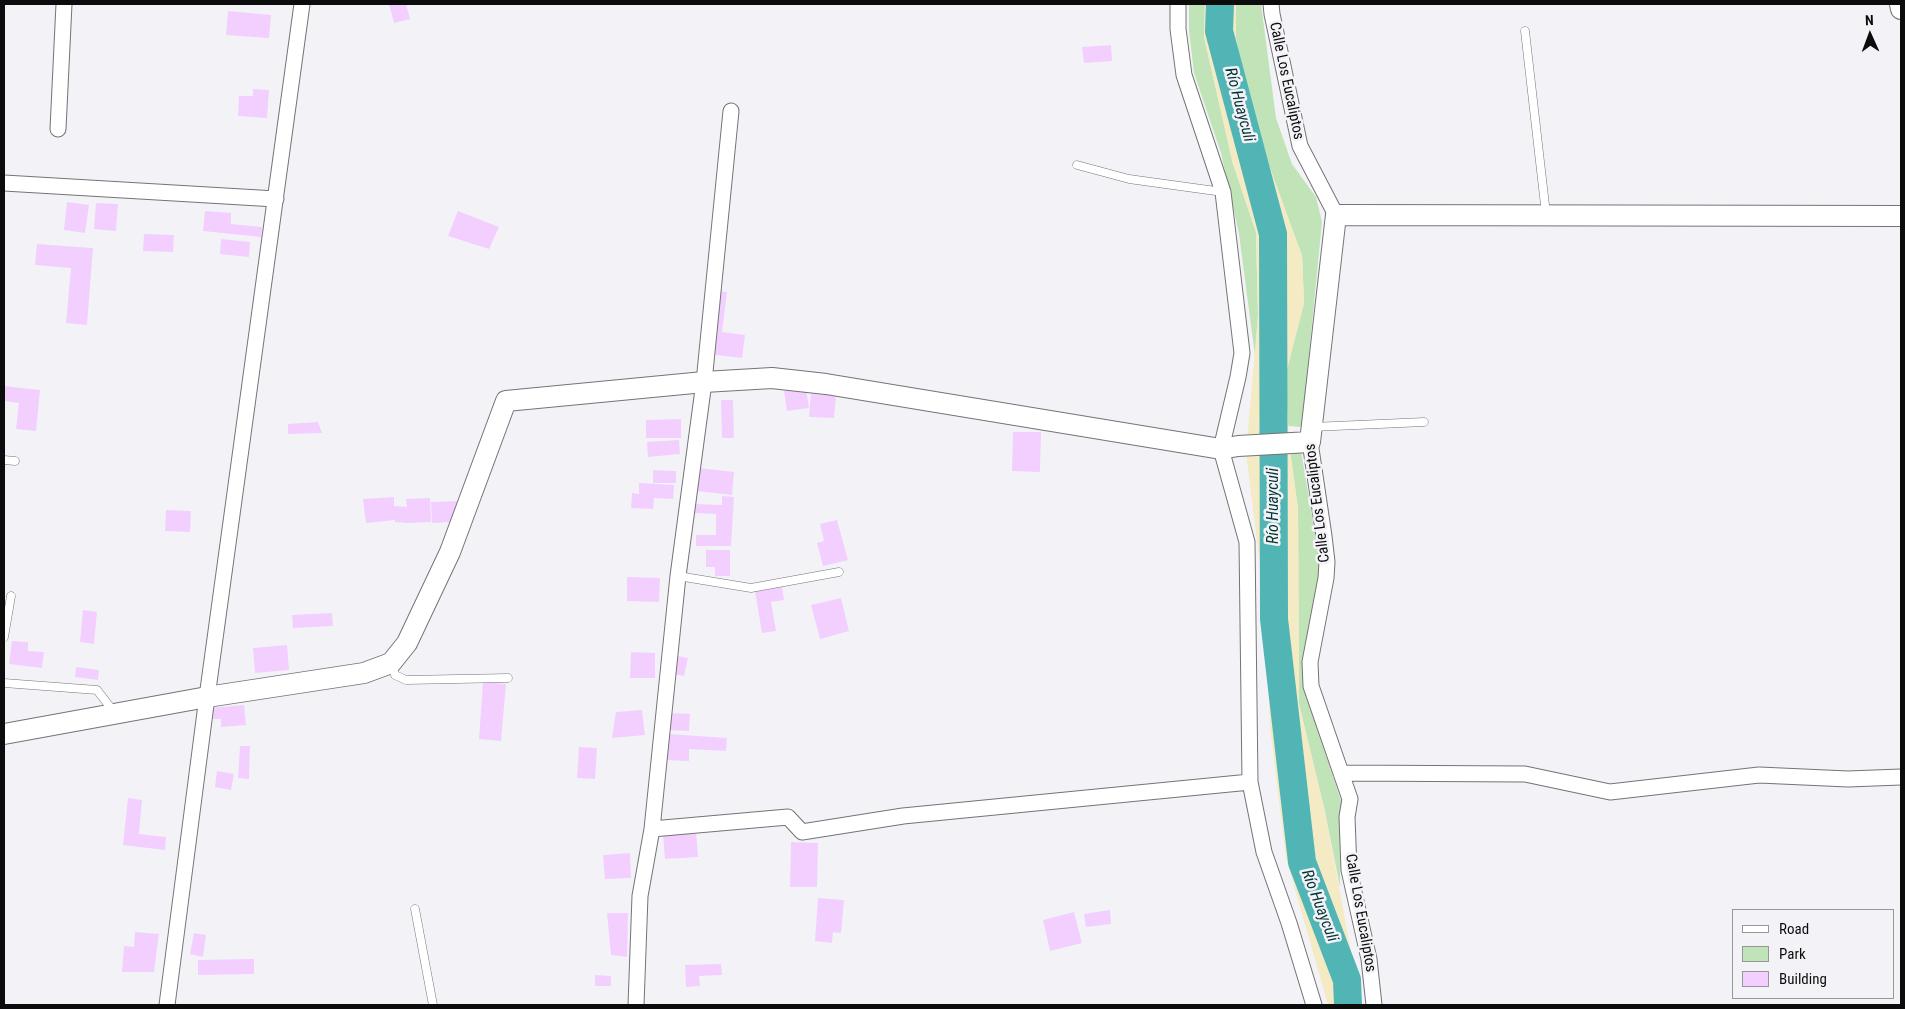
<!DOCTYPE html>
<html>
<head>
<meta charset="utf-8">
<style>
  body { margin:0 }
  #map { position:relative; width:1905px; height:1009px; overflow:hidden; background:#f3f3f7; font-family:"Roboto Condensed",sans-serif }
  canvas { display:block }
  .frame { position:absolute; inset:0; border:5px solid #0c0c0d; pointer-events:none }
  .legend { position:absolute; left:1732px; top:909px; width:162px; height:90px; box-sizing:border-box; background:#f3f3f7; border:1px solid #979799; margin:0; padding:6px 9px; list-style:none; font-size:15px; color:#0c0c0d }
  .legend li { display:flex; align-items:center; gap:10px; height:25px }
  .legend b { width:25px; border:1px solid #979799 }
  .north { position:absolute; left:1845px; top:10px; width:50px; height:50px; -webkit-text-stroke:4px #f3f3f7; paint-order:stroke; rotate:358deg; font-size:14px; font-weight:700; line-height:20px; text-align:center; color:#0c0c0d }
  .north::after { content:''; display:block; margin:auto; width:18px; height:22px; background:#0c0c0d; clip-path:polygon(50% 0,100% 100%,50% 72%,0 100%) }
</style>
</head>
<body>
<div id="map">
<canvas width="1905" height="1009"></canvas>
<div class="frame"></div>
<ul class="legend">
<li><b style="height:6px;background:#fff"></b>Road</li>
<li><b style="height:14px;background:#c0e4b8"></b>Park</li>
<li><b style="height:14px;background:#f3cfff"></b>Building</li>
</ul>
<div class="north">N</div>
</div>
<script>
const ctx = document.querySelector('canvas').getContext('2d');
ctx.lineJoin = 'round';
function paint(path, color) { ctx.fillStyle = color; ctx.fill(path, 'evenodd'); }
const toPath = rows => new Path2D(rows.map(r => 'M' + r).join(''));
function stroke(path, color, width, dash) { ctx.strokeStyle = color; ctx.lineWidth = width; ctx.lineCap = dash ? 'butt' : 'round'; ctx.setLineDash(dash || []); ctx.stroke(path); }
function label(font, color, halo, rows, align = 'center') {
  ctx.font = font + ' "Roboto Condensed",sans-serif'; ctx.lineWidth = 5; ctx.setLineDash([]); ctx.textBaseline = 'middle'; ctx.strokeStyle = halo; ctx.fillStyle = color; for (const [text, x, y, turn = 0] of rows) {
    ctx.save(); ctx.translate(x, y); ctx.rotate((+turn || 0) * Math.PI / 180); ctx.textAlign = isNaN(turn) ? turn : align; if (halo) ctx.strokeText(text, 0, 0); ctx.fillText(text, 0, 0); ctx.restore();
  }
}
paint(toPath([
  [1189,4,1205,4,1204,37,1233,164,1256,232,1258,316,1255,356,1239,234,1221,153,1194,73,1189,31],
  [1236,4,1261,4,1276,118,1292,164,1316,197,1322,222,1302,427,1288,426,1285,377,1304,303,1302,256,1248,108,1236,38],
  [1290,450,1301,451,1320,562,1304,688,1341,801,1340,887,1325,812,1299,704,1298,509]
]), '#c0e4b8');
paint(toPath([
  [1205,4,1236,4,1236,38,1248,108,1302,256,1304,303,1285,377,1290,450,1298,509,1299,704,1325,812,1361,1005,1328,1005,1286,858,1270,727,1265,604,1246,453,1258,316,1256,232,1233,164,1204,37]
]), '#f4eac4');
stroke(toPath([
  [1220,4,1219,31,1273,234,1274,619,1302,862,1347,980,1348,1005]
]), '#51b4b5', 28);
paint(toPath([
  [389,4,406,4,410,19,394,23],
  [228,11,271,15,269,38,226,35],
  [1111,45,1112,61,1084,63,1082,47],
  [253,89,269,90,267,118,238,116,239,96,253,96],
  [67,202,89,205,85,233,64,230],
  [96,203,118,204,116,231,94,229],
  [205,211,231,213,231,224,262,227,261,237,203,231],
  [458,211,499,227,489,249,448,236],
  [144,234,174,235,173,252,143,251],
  [221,239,250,242,249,257,220,254],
  [37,244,93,248,87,325,66,323,71,268,35,265],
  [717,291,727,292,722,332,745,335,742,358,709,354],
  [4,386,40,390,36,431,16,429,19,403,4,401],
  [806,388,809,408,787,411,784,391],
  [811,394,836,395,834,418,809,417],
  [721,400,733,400,734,438,722,438],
  [681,419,681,438,646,438,646,420],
  [318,422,322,433,288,434,288,424],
  [1013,432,1041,432,1040,472,1012,471],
  [679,440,680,454,648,457,647,442],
  [699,468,734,472,732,495,697,491],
  [653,470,676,471,676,483,653,483],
  [639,483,674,485,673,499,654,498,653,509,631,508,632,493,639,494],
  [722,496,734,497,731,546,696,546,696,535,716,535,716,514,692,513,693,504,722,505],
  [394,497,394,506,407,507,406,499,430,498,431,522,407,523,395,522,395,520,366,523,363,499],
  [458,501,451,522,432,523,431,502],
  [166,510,191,511,190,532,165,531],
  [837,520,848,560,823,566,817,543,824,541,820,524],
  [706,550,730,550,730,576,715,576,715,567,706,567],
  [627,577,660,578,659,602,627,601],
  [782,587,784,600,771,602,776,631,762,633,755,591],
  [841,598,849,631,820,639,811,605],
  [83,610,97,612,94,644,80,642],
  [332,613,333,626,293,628,292,615],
  [12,641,28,642,28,651,44,652,42,668,9,664],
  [287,645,289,670,255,673,253,648],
  [631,652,655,653,655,678,630,678],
  [677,656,688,658,684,676,673,674],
  [76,667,99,670,98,680,75,677],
  [483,682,506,684,501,741,479,739],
  [244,705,246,725,221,727,221,719,209,719,210,708],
  [642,710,645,735,612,738,616,712],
  [670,713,690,714,689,731,669,730],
  [669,734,727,738,726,751,689,749,689,761,667,760],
  [240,746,250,746,249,779,238,778],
  [579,747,597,748,595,779,577,778],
  [217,771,234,774,231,790,215,787],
  [128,798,142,800,139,834,166,837,165,850,123,845],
  [696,831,698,857,665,859,663,834],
  [791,842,818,843,817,887,790,887],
  [630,853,631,878,605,879,603,855],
  [818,898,844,900,841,933,833,932,832,943,815,941],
  [1110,910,1111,924,1086,927,1084,914],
  [1074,912,1082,943,1050,951,1043,920],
  [607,913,628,913,627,957,611,955],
  [135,932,159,934,154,972,122,972,124,946,134,947],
  [194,933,206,935,203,957,190,954],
  [254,959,254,974,198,975,198,960],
  [721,964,722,975,699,976,700,986,686,987,685,965],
  [595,975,611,976,611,986,595,986]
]), '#f3cfff');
const lane = toPath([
  [1525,31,1546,214],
  [1077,165,1129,179,1223,192],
  [1312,427,1424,422],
  [4,460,15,461],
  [678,576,751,588,839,572],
  [4,637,11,596],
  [392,665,395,675,406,680,508,678],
  [4,683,97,690,114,712],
  [415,909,433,1005]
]);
const street = toPath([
  [1178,4,1178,29,1184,75,1223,192,1242,353,1238,377,1221,449,1247,542,1250,782,1264,852,1289,923,1314,1005],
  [1271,4,1272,14,1300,146,1336,215],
  [58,129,64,4],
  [4,183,276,199],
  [1310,442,1324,536,1327,562,1326,578,1310,662,1311,686,1350,799,1347,817,1349,870,1369,959,1374,1005],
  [1341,773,1525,774,1610,792,1759,775,1848,779,1901,777],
  [652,829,788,817,802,832,903,816,1250,782],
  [167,1005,207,697,302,4],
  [636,1005,640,896,652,829,678,576,704,382,731,111]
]);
const secondary = toPath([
  [1900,4,1901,9],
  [4,734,207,697,364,673,391,663,407,643,450,552,506,401,704,382,772,378,826,384,1221,449,1238,446,1310,442,1336,215,1901,216]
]);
stroke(lane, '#747377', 9);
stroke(street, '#747377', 17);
stroke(secondary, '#747377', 22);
stroke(lane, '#fff', 8);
stroke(street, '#fff', 15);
stroke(secondary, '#fff', 20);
label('15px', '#0c0c0d', '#f3f3f7', [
  ["Calle Los Eucaliptos",1286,81,78],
  ["Calle Los Eucaliptos",1318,503,-97],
  ["Calle Los Eucaliptos",1360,913,80]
]);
label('italic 16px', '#023434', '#f3f3f7', [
  ["Río Huayculi",1239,105,75],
  ["Río Huayculi",1274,506,-90],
  ["Río Huayculi",1319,906,69]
]);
</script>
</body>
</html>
